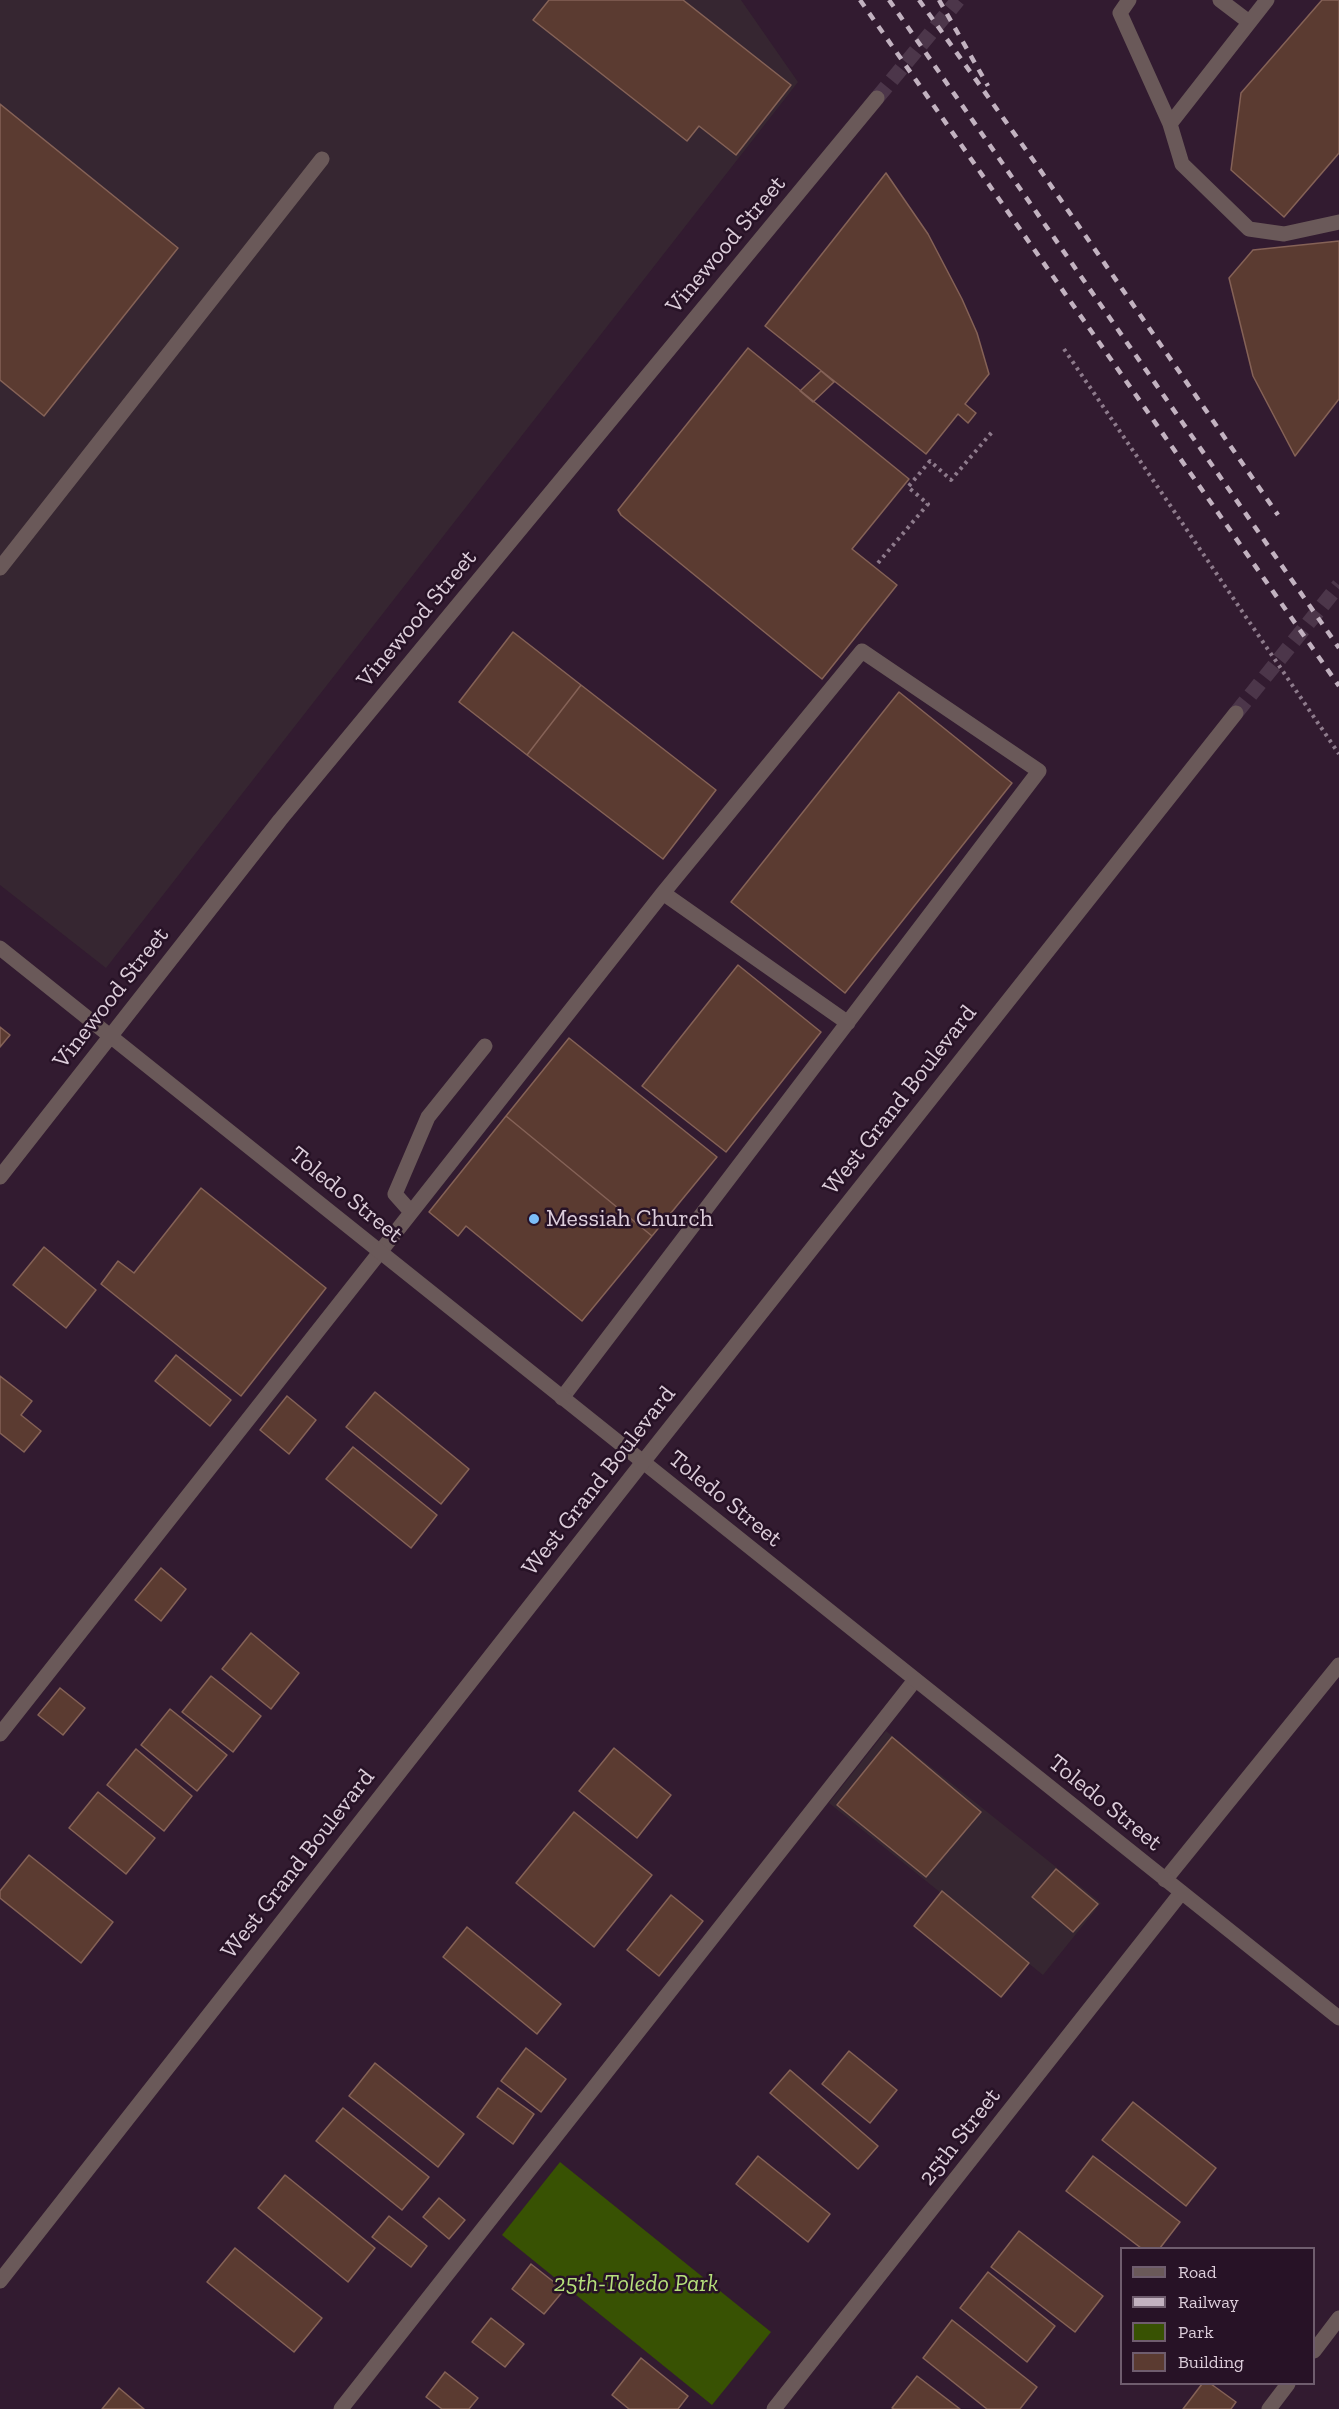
<!DOCTYPE html>
<html>
<head>
<meta charset="utf-8">
<style>
  body { margin:0 }
  #map { position:relative; width:1339px; height:2409px; overflow:hidden; background:#321b30; font-family:"Zilla Slab",serif }
  canvas { display:block }
  .legend { position:absolute; left:1120px; top:2247px; width:195px; height:138px; box-sizing:border-box; background:#271226; border:2px solid #6f5d6e; margin:0; padding:8px 10px; list-style:none; font-size:18px; color:#dccdda }
  .legend li { display:flex; align-items:center; gap:12px; height:30px }
  .legend b { width:30px; border:2px solid #6f5d6e }
</style>
</head>
<body>
<div id="map">
<canvas width="1339" height="2409"></canvas>
<ul class="legend">
<li><b style="height:8px;background:#6a5959"></b>Road</li>
<li><b style="height:8px;background:#c2b2c0"></b>Railway</li>
<li><b style="height:16px;background:#385203"></b>Park</li>
<li><b style="height:16px;background:#5b3b31"></b>Building</li>
</ul>
</div>
<script>
const ctx = document.querySelector('canvas').getContext('2d');
ctx.lineJoin = 'round';
function paint(path, color) { ctx.fillStyle = color; ctx.fill(path, 'evenodd'); }
const toPath = rows => new Path2D(rows.map(r => 'M' + r).join(''));
function stroke(path, color, width, dash) { ctx.strokeStyle = color; ctx.lineWidth = width; ctx.lineCap = dash ? 'butt' : 'round'; ctx.setLineDash(dash || []); ctx.stroke(path); }
function label(font, color, halo, rows, align = 'center') {
  ctx.font = font + ' "Zilla Slab",serif'; ctx.lineWidth = 5; ctx.setLineDash([]); ctx.textBaseline = 'middle'; ctx.strokeStyle = halo; ctx.fillStyle = color; for (const [text, x, y, turn = 0] of rows) {
    ctx.save(); ctx.translate(x, y); ctx.rotate((+turn || 0) * Math.PI / 180); ctx.textAlign = isNaN(turn) ? turn : align; if (halo) ctx.strokeText(text, 0, 0); ctx.fillText(text, 0, 0); ctx.restore();
  }
}
paint(toPath([
  [0,0,741,0,798,82,106,968,0,885],
  [886,1731,1101,1903,1043,1975,829,1803]
]), '#362631');
paint(toPath([
  [560,2162,771,2332,712,2405,502,2235]
]), '#385203');
const building = toPath([
  [549,0,683,0,791,85,736,155,699,126,687,141,533,20,549,0],
  [1322,0,1339,0,1339,153,1284,217,1231,170,1241,93,1322,0],
  [0,104,178,248,44,416,0,380,0,104],
  [886,173,928,234,962,299,977,333,989,374,965,404,976,413,968,423,958,414,926,454,765,326,886,173],
  [1339,241,1339,399,1295,456,1253,376,1229,278,1253,250,1339,241],
  [748,348,909,479,852,549,897,585,822,679,621,515,618,510,748,348],
  [821,371,834,382,813,402,800,391,821,371],
  [513,632,581,685,527,755,459,702,513,632],
  [581,685,716,790,663,859,527,755,581,685],
  [899,692,1012,783,845,993,731,902,899,692],
  [738,965,821,1032,726,1152,642,1086,738,965],
  [0,1027,10,1035,0,1047,0,1027],
  [569,1038,717,1157,652,1236,506,1116,569,1038],
  [506,1116,652,1236,582,1321,466,1226,458,1236,429,1212,506,1116],
  [201,1188,326,1288,241,1396,101,1284,118,1261,134,1273,201,1188],
  [44,1247,96,1290,66,1328,13,1285,44,1247],
  [176,1355,231,1400,210,1426,155,1381,176,1355],
  [0,1376,32,1401,21,1415,41,1431,24,1452,0,1433,0,1376],
  [375,1392,469,1469,441,1504,346,1427,375,1392],
  [287,1396,316,1420,289,1454,260,1430,287,1396],
  [353,1447,437,1515,411,1548,326,1479,353,1447],
  [161,1568,186,1589,161,1621,135,1600,161,1568],
  [251,1633,299,1673,271,1709,222,1669,251,1633],
  [211,1676,261,1716,233,1752,182,1712,211,1676],
  [60,1688,85,1708,63,1735,38,1715,60,1688],
  [170,1709,227,1755,197,1791,141,1745,170,1709],
  [892,1737,981,1812,926,1877,837,1805,892,1737],
  [614,1748,671,1795,637,1838,579,1791,614,1748],
  [136,1749,192,1796,164,1831,107,1785,136,1749],
  [98,1792,155,1838,126,1874,69,1828,98,1792],
  [574,1812,652,1875,594,1947,516,1883,574,1812],
  [29,1855,113,1922,81,1963,0,1898,0,1891,29,1855],
  [1056,1869,1098,1904,1073,1932,1032,1897,1056,1869],
  [942,1891,1029,1963,1001,1997,914,1926,942,1891],
  [671,1895,703,1921,659,1976,627,1950,671,1895],
  [467,1927,561,2004,537,2034,443,1957,467,1927],
  [526,2048,566,2079,541,2112,501,2081,526,2048],
  [849,2051,897,2090,870,2123,822,2084,849,2051],
  [375,2063,464,2134,438,2167,349,2096,375,2063],
  [790,2070,878,2146,858,2169,770,2093,790,2070],
  [498,2088,534,2114,513,2144,477,2117,498,2088],
  [1133,2102,1216,2168,1186,2206,1102,2140,1133,2102],
  [343,2108,429,2177,402,2210,316,2141,343,2108],
  [758,2156,830,2214,808,2242,736,2184,758,2156],
  [1093,2156,1180,2222,1160,2248,1141,2248,1066,2191,1093,2156],
  [285,2175,375,2248,348,2282,258,2208,285,2175],
  [439,2198,465,2220,449,2239,423,2217,439,2198],
  [389,2216,427,2246,411,2267,372,2237,389,2216],
  [1019,2231,1103,2296,1075,2332,991,2267,1019,2231],
  [235,2248,322,2318,294,2352,207,2282,235,2248],
  [531,2264,564,2290,544,2314,512,2289,531,2264],
  [988,2272,1055,2326,1027,2362,960,2308,988,2272],
  [491,2318,524,2344,505,2367,472,2342,491,2318],
  [952,2320,1037,2387,1020,2409,987,2409,923,2358,952,2320],
  [641,2358,688,2396,678,2409,629,2409,612,2395,641,2358],
  [445,2372,478,2398,469,2409,442,2409,426,2397,445,2372],
  [917,2376,960,2409,894,2409,892,2408,917,2376],
  [1202,2384,1211,2384,1236,2402,1231,2409,1183,2409,1202,2384],
  [119,2388,144,2409,102,2409,119,2388]
]);
paint(building, '#5b3b31');
stroke(building, '#856257', 1.5);
stroke(toPath([
  [877,98,958,0]
]), '#4c364a', 15, [15, 8]);
stroke(toPath([
  [1236,713,1339,585]
]), '#4c364a', 15, [15, 8]);
stroke(toPath([
  [1064,349,1339,754],
  [878,563,928,504,908,487,930,461,951,480,992,432]
]), '#8e7b8c', 4, [3, 4.5]);
stroke(toPath([
  [1129,0,1120,13,1170,124],
  [1220,0,1249,22],
  [1267,0,1170,124,1182,164,1249,229,1284,234,1339,222],
  [0,568,322,159],
  [663,893,848,1023],
  [411,1212,395,1194,428,1117,485,1046],
  [0,1734,663,893,862,651,1039,771,562,1398],
  [1165,1880,1339,1665],
  [1314,2351,1339,2318],
  [341,2409,915,1680],
  [1269,2409,1288,2384]
]), '#6a5959', 15);
stroke(toPath([
  [0,948,1339,2018],
  [0,1177,280,820,877,98],
  [774,2409,1181,1893]
]), '#6a5959', 15);
stroke(toPath([
  [0,2281,643,1462,1236,713]
]), '#6a5959', 15);
stroke(toPath([
  [860,0,1339,686],
  [889,0,1339,648],
  [919,0,1036,164,1278,515],
  [939,0,988,86]
]), '#c2b2c0', 4.5, [8, 8]);
for (const [x, y, r, color] of [
  [534,1219,6,"#7cbef9"]
]) { const dot = new Path2D(); dot.arc(x, y, r, 0, 2 * Math.PI); ctx.fillStyle = color; ctx.fill(dot); stroke(dot, '#271226', 2); }
label('24px', '#dccdda', '#271226', [
  ["Vinewood Street",726,245,-50],
  ["Vinewood Street",417,619,-50],
  ["Vinewood Street",111,998,-52],
  ["West Grand Boulevard",900,1100,-52],
  ["Toledo Street",346,1195,39],
  ["West Grand Boulevard",599,1481,-52],
  ["Toledo Street",725,1499,39],
  ["Toledo Street",1105,1803,39],
  ["West Grand Boulevard",298,1864,-52],
  ["25th Street",960,2137,-52]
]);
label('24px', '#dccdda', '#271226', [
  ["Messiah Church",546,1219]
], 'left');
label('italic 24px', '#b5df7b', '#271226', [
  ["25th-Toledo Park",636,2284]
]);
</script>
</body>
</html>
